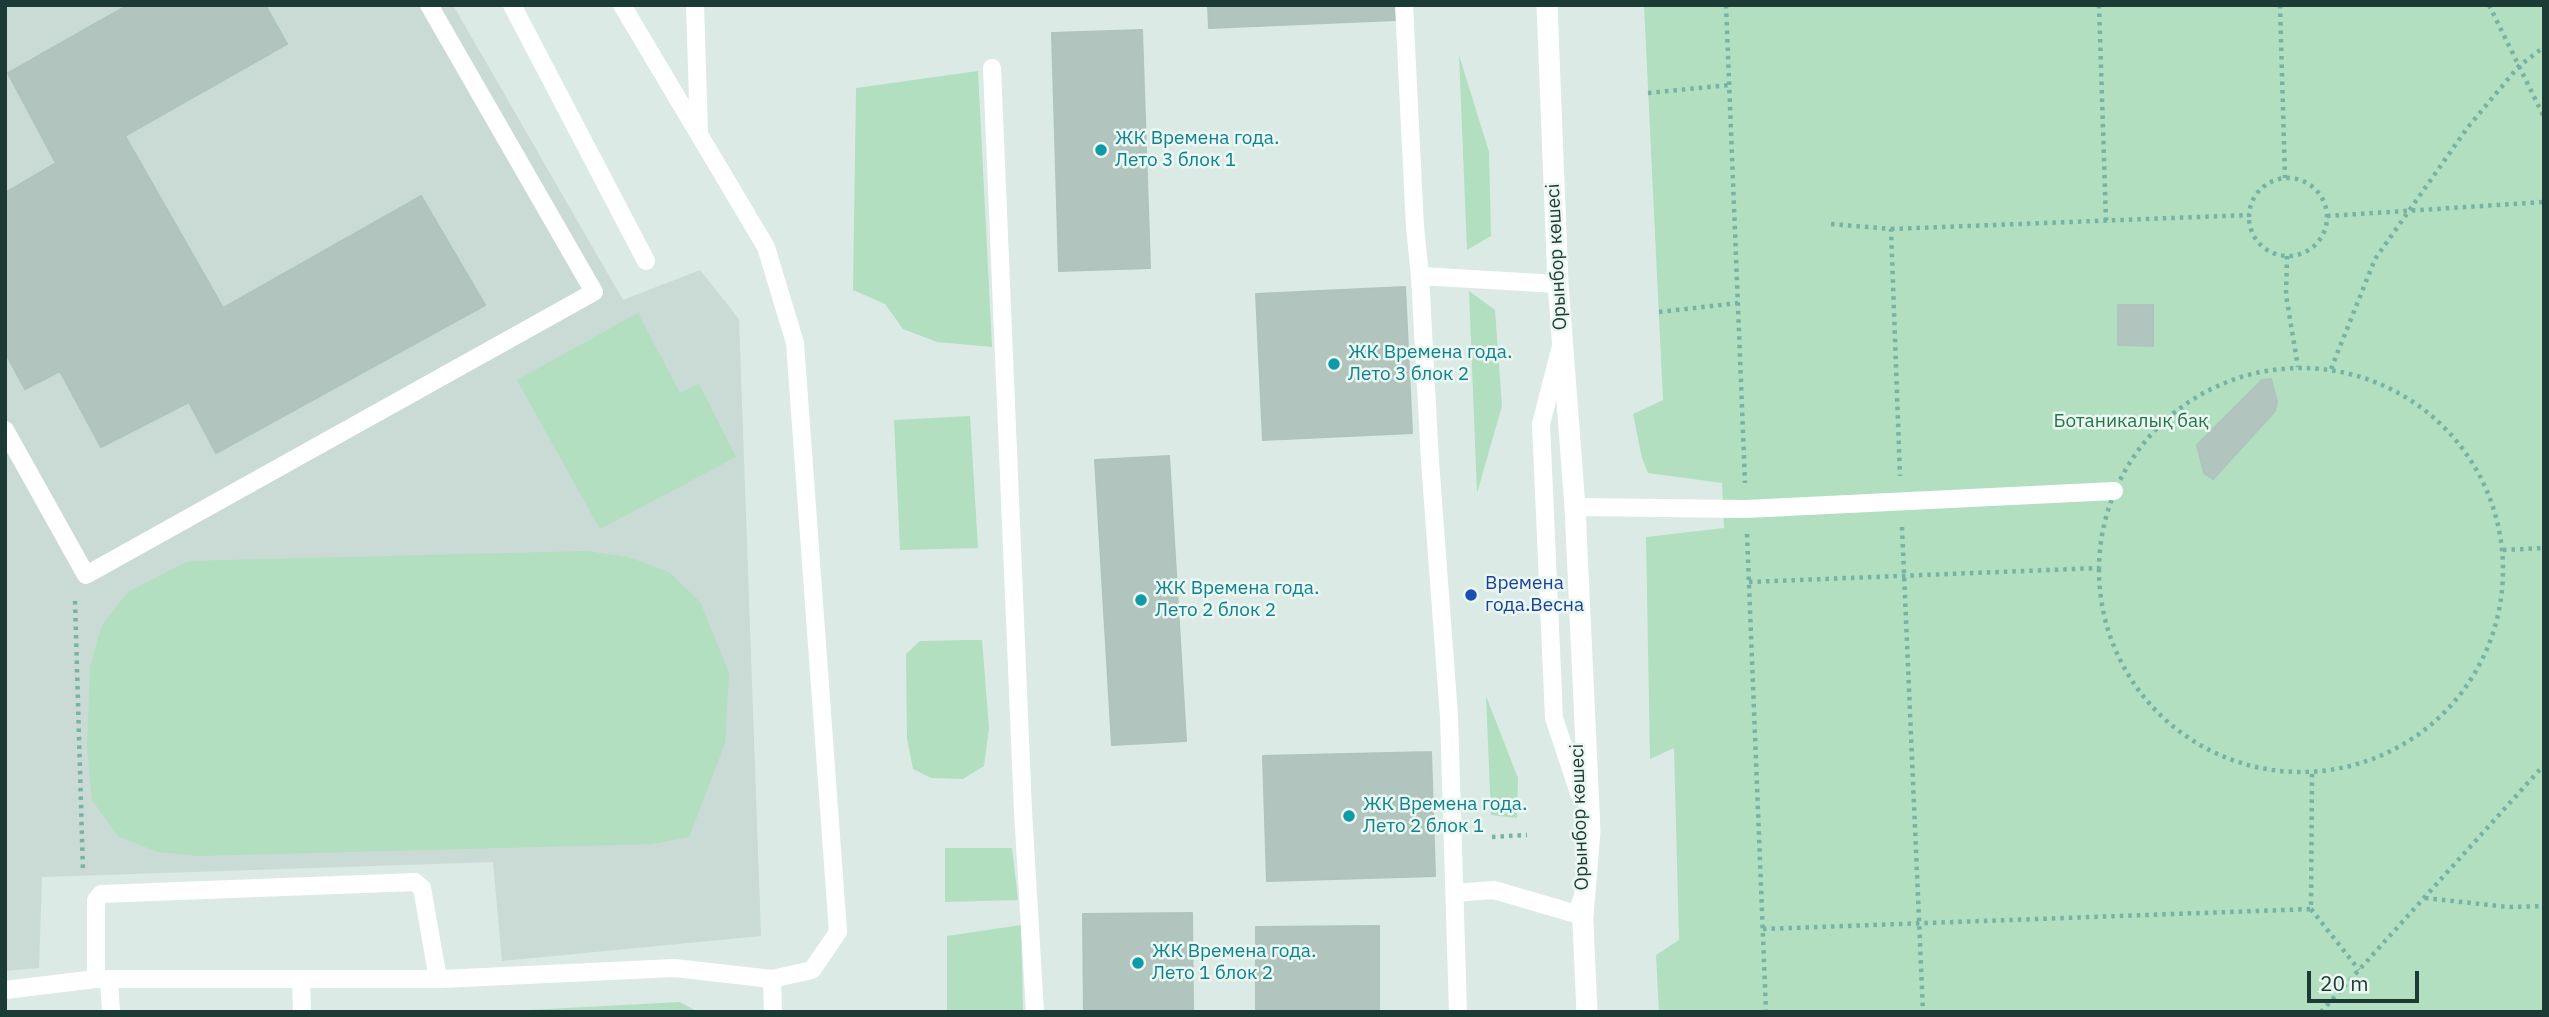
<!DOCTYPE html>
<html>
<head>
<meta charset="utf-8">
<style>
  body { margin:0 }
  #map { position:relative; width:2549px; height:1017px; overflow:hidden; background:#dceae5; font-family:"IBM Plex Sans",sans-serif }
  canvas { display:block }
  .frame { position:absolute; inset:0; border:7px solid #1c3b34; pointer-events:none }
  .scale { position:absolute; left:2307px; top:971px; width:112px; height:32px; box-sizing:border-box; border:4px solid #1c3b34; border-top:0; padding-left:9px; font-size:21px; line-height:24px; white-space:nowrap; color:#1c3b34; -webkit-text-stroke:5px #ecf7f2; paint-order:stroke }
</style>
</head>
<body>
<div id="map">
<canvas width="2549" height="1017"></canvas>
<div class="frame"></div>
<div class="scale">20 m</div>
</div>
<script>
const ctx = document.querySelector('canvas').getContext('2d');
ctx.lineJoin = 'round';
function paint(path, color) { ctx.fillStyle = color; ctx.fill(path, 'evenodd'); }
const toPath = rows => new Path2D(rows.map(r => 'M' + r).join(''));
function stroke(path, color, width, dash) { ctx.strokeStyle = color; ctx.lineWidth = width; ctx.lineCap = dash ? 'butt' : 'round'; ctx.setLineDash(dash || []); ctx.stroke(path); }
function label(font, color, halo, rows, align = 'center') {
  ctx.font = font + ' "IBM Plex Sans",sans-serif'; ctx.lineWidth = 5; ctx.setLineDash([]); ctx.textBaseline = 'middle'; ctx.strokeStyle = halo; ctx.fillStyle = color; for (const [text, x, y, turn = 0] of rows) {
    ctx.save(); ctx.translate(x, y); ctx.rotate((+turn || 0) * Math.PI / 180); ctx.textAlign = isNaN(turn) ? turn : align; if (halo) ctx.strokeText(text, 0, 0); ctx.fillText(text, 0, 0); ctx.restore();
  }
}
paint(toPath([
  [5,5,453,5,623,300,700,270,739,319,761,936,502,961,493,862,42,877,39,968,5,971]
]), '#cadad4');
paint(toPath([
  [1644,5,2544,5,2544,1012,1659,1012,1656,955,1679,940,1674,748,1650,759,1646,537,1724,528,1722,483,1648,473,1642,458,1633,414,1663,400],
  [1459,55,1489,152,1491,236,1467,250],
  [978,71,992,347,937,342,903,329,885,304,853,290,856,88],
  [1469,291,1495,310,1502,406,1477,493],
  [638,313,680,393,699,384,736,457,600,529,517,380],
  [970,416,978,548,900,550,894,420],
  [587,551,628,557,669,572,700,602,729,673,725,743,689,837,652,844,198,856,158,852,118,836,92,800,87,748,90,667,102,625,128,592,188,561],
  [965,640,982,640,989,728,984,766,963,779,931,778,913,769,907,739,906,654,920,641],
  [1486,696,1518,778,1517,818,1491,815],
  [945,848,1012,848,1018,900,945,902],
  [1021,925,1023,1012,947,1012,947,936],
  [680,1002,698,1012,491,1012]
]), '#b1dfc0');
const building = toPath([
  [128,5,265,5,287,44,125,136,223,308,421,196,485,305,216,453,189,402,101,447,60,371,25,389,5,352,5,193,56,163,8,73,128,5],
  [1208,5,1396,5,1396,20,1209,28,1208,5],
  [1142,30,1150,268,1059,271,1052,33,1142,30],
  [1405,287,1412,433,1263,440,1256,294,1405,287],
  [2118,305,2153,305,2153,346,2118,345,2118,305],
  [2271,379,2277,402,2275,411,2213,479,2204,473,2197,445,2262,380,2271,379],
  [1169,456,1186,741,1112,745,1095,460,1169,456],
  [1431,752,1435,876,1267,881,1263,756,1431,752],
  [1192,913,1193,1012,1084,1012,1083,914,1192,913],
  [1379,926,1379,1012,1256,1012,1256,927,1379,926]
]);
paint(building, '#b1c5be');
stroke(building, '#aec4bc', 2);
stroke(toPath([
  [1726,5,1745,483],
  [2099,5,2106,221],
  [2280,5,2285,178],
  [2489,5,2544,117],
  [1648,93,1729,85],
  '2249 217a39 39 0 1 1 78 0a39 39 0 1 1-78 0Z',
  [2327,216,2544,202],
  [1831,224,1891,229,1900,476],
  [1891,229,2249,215],
  [2287,256,2286,295,2298,367],
  [1659,312,1738,303],
  '2099 570a202 202 0 1 1 404 0a202 202 0 1 1-404 0Z',
  [2331,369,2375,259,2468,127,2519,66,2544,47],
  [1902,527,1923,1012],
  [1747,534,1766,1012],
  [2503,550,2544,548],
  [1749,582,2099,568],
  [75,601,83,872],
  [1492,837,1527,835],
  [2425,898,2508,907,2544,906],
  [2311,909,2359,970],
  [1763,929,2311,909,2312,772],
  [2321,1012,2544,765]
]), '#78b2a3', 4.5, [3.5, 5]);
stroke(toPath([
  [512,5,646,261],
  [695,5,699,131],
  [1404,5,1415,227,1420,276,1430,461,1449,716,1458,1012],
  [992,68,1023,811,1035,1012],
  [1420,276,1558,284],
  [1560,350,1541,424,1554,718,1579,793],
  [5,430,86,575,594,292,429,5],
  [1575,507,1746,509,2114,491],
  [1454,893,1494,890,1583,916],
  [96,979,96,900,101,894,415,882,422,888,438,979],
  [772,979,773,1012],
  [301,980,302,1012],
  [109,981,111,1012],
  [5,990,96,979,442,979,674,968,772,979,812,970,838,932,795,343,766,247,622,5]
]), '#fff', 18);
stroke(toPath([
  [1547,5,1558,284,1575,507,1590,831,1583,916],
  [1582,902,1587,1012]
]), '#fff', 21);
for (const [x, y, r, color] of [
  [1101,150,7,"#0f9aa8"],
  [1334,364,7,"#0f9aa8"],
  [1471,595,7,"#1a4fb4"],
  [1141,600,7,"#0f9aa8"],
  [1349,816,7,"#0f9aa8"],
  [1138,963,7,"#0f9aa8"]
]) { const dot = new Path2D(); dot.arc(x, y, r, 0, 2 * Math.PI); ctx.fillStyle = color; ctx.fill(dot); stroke(dot, '#ecf7f2', 2.5); }
label('19px', '#0d838f', '#ecf7f2', [
  ["ЖК Времена года.",1115,139],
  ["Лето 3 блок 1",1115,161],
  ["ЖК Времена года.",1348,353],
  ["Лето 3 блок 2",1348,375],
  ["ЖК Времена года.",1155,589],
  ["Лето 2 блок 2",1155,611],
  ["ЖК Времена года.",1363,805],
  ["Лето 2 блок 1",1363,827],
  ["ЖК Времена года.",1152,952],
  ["Лето 1 блок 2",1152,974]
], 'left');
label('19px', '#1c3b34', '#ecf7f2', [
  ["Орынбор көшесі",1557,257,-93],
  ["Орынбор көшесі",1580,817,-92]
]);
label('19px', '#227648', '#ecf7f2', [
  ["Ботаникалық бақ",2131,422]
]);
label('19px', '#164399', '#ecf7f2', [
  ["Времена",1485,584],
  ["года.Весна",1485,606]
], 'left');
</script>
</body>
</html>
